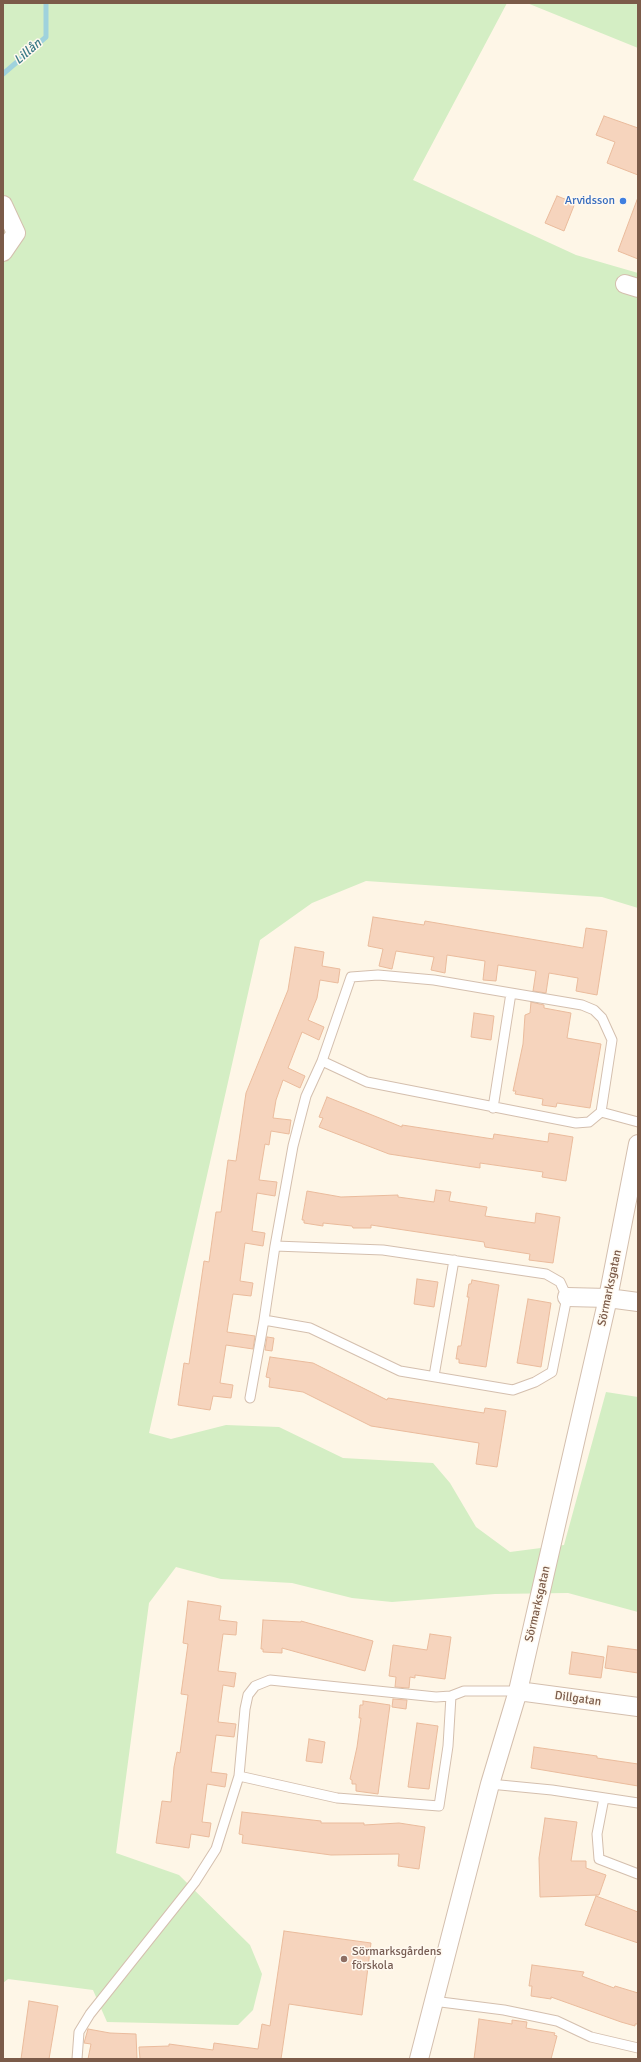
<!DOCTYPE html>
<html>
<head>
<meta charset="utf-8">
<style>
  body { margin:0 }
  #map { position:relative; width:641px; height:2062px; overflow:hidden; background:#fef6e7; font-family:Signika,sans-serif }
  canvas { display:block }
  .frame { position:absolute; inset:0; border:4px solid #7b5b49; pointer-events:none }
</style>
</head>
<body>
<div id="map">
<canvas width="641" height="2062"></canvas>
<div class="frame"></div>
</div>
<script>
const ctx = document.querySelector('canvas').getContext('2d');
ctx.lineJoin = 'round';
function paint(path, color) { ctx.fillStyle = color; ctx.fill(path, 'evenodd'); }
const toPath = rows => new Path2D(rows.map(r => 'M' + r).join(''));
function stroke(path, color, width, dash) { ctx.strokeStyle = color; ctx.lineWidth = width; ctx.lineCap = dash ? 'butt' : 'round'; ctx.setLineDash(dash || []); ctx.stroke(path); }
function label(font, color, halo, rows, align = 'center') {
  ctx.font = font + ' Signika,sans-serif'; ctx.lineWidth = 3; ctx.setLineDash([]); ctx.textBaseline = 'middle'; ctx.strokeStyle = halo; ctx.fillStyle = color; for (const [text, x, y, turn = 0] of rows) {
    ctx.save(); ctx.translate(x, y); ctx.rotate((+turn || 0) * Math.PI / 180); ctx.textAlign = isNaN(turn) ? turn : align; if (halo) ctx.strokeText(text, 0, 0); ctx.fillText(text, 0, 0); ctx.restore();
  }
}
paint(toPath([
  [3,3,507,3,413,180,576,255,638,273,638,908,602,897,366,881,312,903,260,940,149,1433,171,1439,226,1425,279,1427,343,1458,433,1463,450,1483,476,1527,510,1552,564,1545,606,1392,638,1397,638,1612,568,1593,495,1594,392,1602,352,1598,292,1583,221,1579,176,1567,149,1603,116,1853,179,1875,250,1945,262,1974,253,2010,238,2025,107,2022,93,1990,8,1979,3,1983],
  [527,3,638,3,638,48]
]), '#d4eec4');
stroke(toPath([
  [3,74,46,37,46,3]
]), '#9fd2dd', 5);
const building = toPath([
  [604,116,638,128,638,175,607,163,615,142,596,135,604,116],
  [557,196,575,203,564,231,545,223,557,196],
  [637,200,638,200,638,259,618,251,637,200],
  [373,917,424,925,425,921,583,948,586,928,607,931,597,995,576,991,578,978,549,973,546,993,533,991,536,971,498,965,496,981,483,980,485,961,447,955,445,973,431,970,434,957,396,951,392,969,379,966,383,949,368,946,373,917],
  [295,947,324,952,322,966,340,969,338,983,320,980,317,998,308,1020,324,1027,319,1040,302,1032,288,1068,305,1076,300,1088,283,1080,276,1100,273,1118,291,1120,289,1134,271,1131,269,1145,265,1144,259,1180,277,1182,275,1196,257,1193,252,1231,265,1233,263,1246,245,1243,240,1281,253,1283,251,1296,233,1294,227,1332,255,1336,253,1349,226,1345,220,1383,233,1385,231,1398,213,1396,210,1410,178,1405,184,1363,189,1364,204,1261,209,1262,216,1212,221,1212,228,1160,236,1161,246,1093,288,990,295,947],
  [531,1002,544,1005,544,1008,571,1013,567,1038,601,1044,590,1108,557,1103,556,1107,542,1105,543,1099,515,1094,516,1091,513,1091,523,1044,525,1015,530,1013,531,1002],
  [474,1013,494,1016,491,1040,471,1037,474,1013],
  [327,1097,402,1127,402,1125,493,1139,494,1134,548,1142,549,1133,573,1137,566,1181,542,1177,543,1172,480,1163,480,1168,389,1154,319,1127,323,1118,319,1117,327,1097],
  [436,1190,451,1192,449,1201,487,1207,485,1216,535,1223,536,1213,560,1217,553,1263,529,1260,530,1254,485,1247,484,1242,371,1225,371,1228,353,1228,352,1226,323,1223,323,1226,304,1223,304,1220,302,1220,307,1191,341,1197,398,1195,398,1197,434,1202,436,1190],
  [417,1279,438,1282,434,1307,414,1304,417,1279],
  [472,1280,499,1285,486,1367,459,1363,459,1359,456,1359,458,1346,461,1346,469,1297,467,1297,469,1284,471,1284,472,1280],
  [528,1299,551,1303,541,1367,517,1363,528,1299],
  [267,1337,274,1338,272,1351,265,1350,267,1337],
  [270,1357,313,1363,387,1400,388,1398,484,1413,485,1408,506,1411,497,1467,476,1464,479,1443,371,1426,303,1392,269,1387,270,1378,266,1377,270,1357],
  [188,1601,221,1606,219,1620,237,1622,236,1635,223,1634,218,1671,236,1673,234,1687,223,1685,218,1722,236,1724,234,1737,216,1735,211,1772,227,1774,225,1787,207,1784,202,1822,211,1823,209,1837,191,1834,189,1848,156,1843,162,1801,171,1802,174,1767,177,1752,180,1753,188,1695,181,1694,188,1644,183,1643,188,1601],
  [263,1620,301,1622,301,1621,373,1641,365,1671,282,1648,282,1653,263,1652,263,1649,261,1649,263,1620],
  [430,1634,451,1637,445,1679,415,1675,415,1678,410,1677,409,1688,395,1687,396,1677,389,1676,393,1645,427,1650,430,1634],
  [608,1646,638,1650,638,1673,605,1668,608,1646],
  [572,1652,604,1657,601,1678,569,1674,572,1652],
  [393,1699,407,1700,406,1709,392,1707,393,1699],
  [363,1701,390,1705,378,1794,356,1791,356,1784,352,1784,352,1780,350,1779,357,1747,361,1718,359,1718,360,1705,363,1705,363,1701],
  [417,1723,438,1726,429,1789,408,1787,417,1723],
  [309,1739,325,1742,322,1763,306,1761,309,1739],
  [534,1747,597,1756,597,1758,638,1764,638,1786,531,1768,534,1747],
  [242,1812,321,1821,321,1823,364,1823,364,1825,399,1823,425,1827,419,1869,398,1866,399,1854,331,1855,242,1843,243,1835,239,1834,242,1812],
  [545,1818,577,1822,571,1861,586,1861,586,1868,606,1875,599,1895,540,1897,539,1858,545,1818],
  [596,1896,638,1912,638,1943,585,1925,596,1896],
  [284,1931,371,1943,362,2015,289,2004,281,2059,140,2059,139,2047,169,2046,169,2044,213,2050,214,2043,258,2049,262,2024,270,2026,284,1931],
  [532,1965,584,1972,582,1976,614,1988,615,1986,638,1993,638,2024,635,2024,635,2026,621,2022,551,1997,551,1999,531,1996,532,1986,529,1986,532,1965],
  [29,2001,58,2006,49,2059,21,2059,29,2001],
  [479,2019,512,2024,512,2020,527,2022,526,2028,555,2033,554,2035,557,2036,551,2059,474,2059,479,2019],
  [88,2029,110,2033,136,2034,137,2059,88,2059,91,2044,84,2043,88,2029]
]);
paint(building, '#f6d4bd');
stroke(building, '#eabb9c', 1);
const lane = toPath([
  [378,975,434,980,582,1005,594,1010,602,1018,612,1040,601,1112,589,1122,576,1123,367,1082,322,1061,351,977,378,975],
  [493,1108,511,993],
  [601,1112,638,1122],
  [275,1246,383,1250,546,1274,560,1282,567,1297,552,1372,535,1382,513,1390,400,1371,310,1328,264,1320,275,1246],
  [275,1246,293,1146,306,1096,322,1061],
  [434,1376,454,1260],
  [250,1398,264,1320],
  [451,1696,448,1746,439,1806,337,1798,239,1776,245,1709,248,1695,255,1686,270,1680,436,1697,451,1696,464,1691,518,1691],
  [490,1784,552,1790,638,1803],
  [604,1798,597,1834,599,1859,638,1874],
  [433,2001,504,2010,557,2021,591,2037,638,2048],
  [77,2059,79,2032,90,2014,195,1882,216,1849,239,1776]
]);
const street = toPath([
  [3,205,16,233,3,252],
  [625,284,638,288],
  [567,1297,608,1298,638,1302],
  [518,1691,638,1707],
  [419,2059,490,1784,518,1691,608,1298,638,1144]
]);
stroke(lane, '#d4bfae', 11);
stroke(street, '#d4bfae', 20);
stroke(lane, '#fff', 9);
stroke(street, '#fff', 18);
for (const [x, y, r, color] of [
  [623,201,4,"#3f7fe0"],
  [344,1959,4,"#8d6e63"]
]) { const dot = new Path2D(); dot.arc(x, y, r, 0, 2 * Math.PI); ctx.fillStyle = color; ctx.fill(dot); stroke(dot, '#fff9f0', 1.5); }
label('12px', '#366cbe', '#fff9f0', [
  ["Arvidsson",615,201]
], 'right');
label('12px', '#7b5b49', '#fff9f0', [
  ["Sörmarksgatan",610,1288,-78],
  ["Sörmarksgatan",538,1604,-77],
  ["Dillgatan",578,1699,8]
]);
label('12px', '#785e54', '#fff9f0', [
  ["Sörmarksgårdens",352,1952],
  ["förskola",352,1966]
], 'left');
label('italic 13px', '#3d7b88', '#fff9f0', [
  ["Lillån",28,52,-41]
]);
</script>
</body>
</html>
